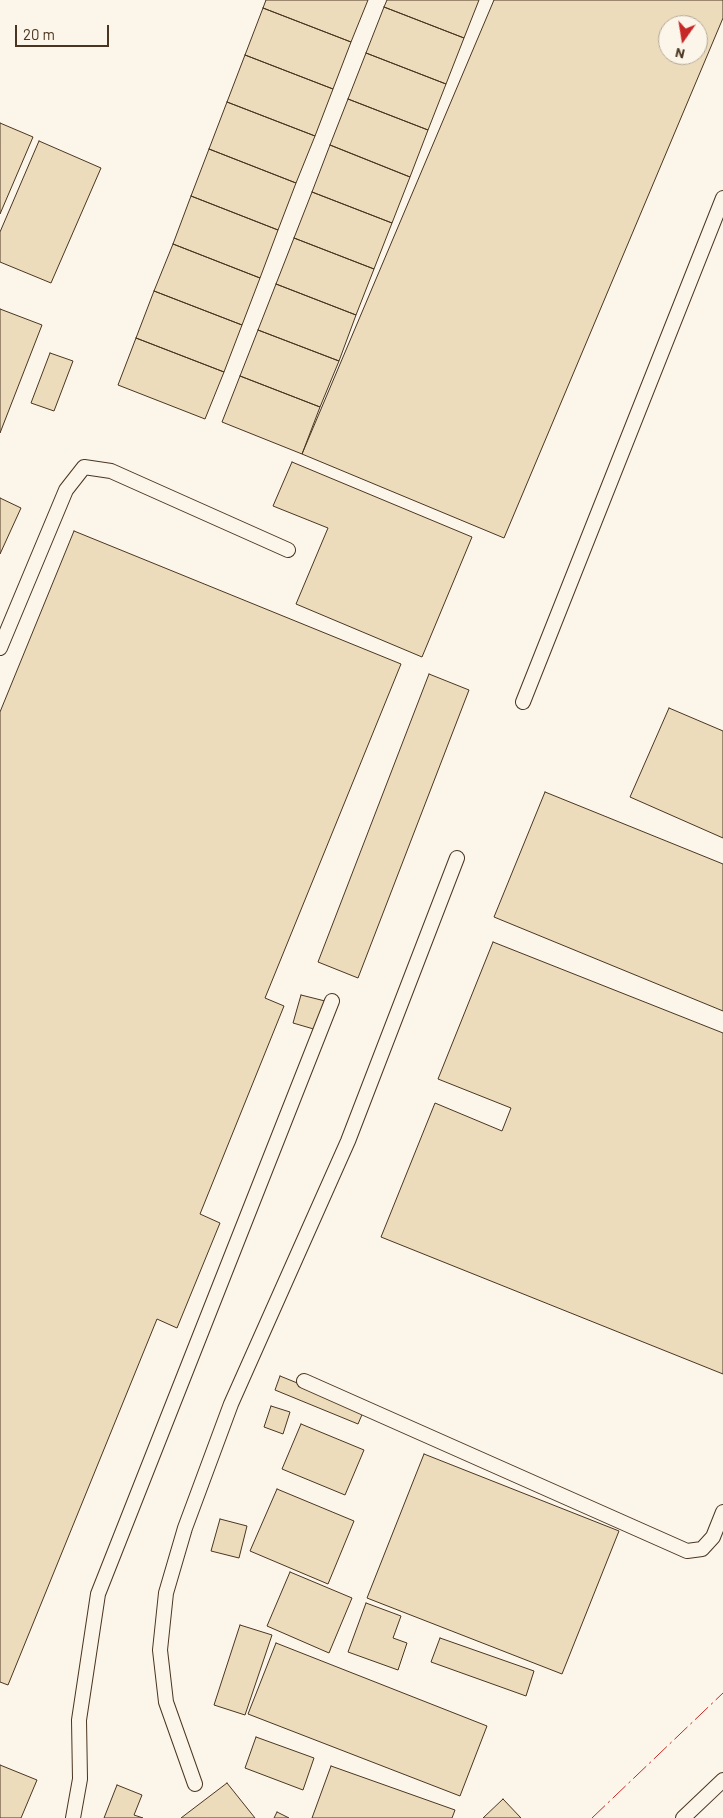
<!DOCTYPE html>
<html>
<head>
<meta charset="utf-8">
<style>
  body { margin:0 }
  #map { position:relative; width:723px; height:1818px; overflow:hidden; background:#fbf6e9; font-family:Barlow,sans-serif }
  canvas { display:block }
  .north { position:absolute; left:658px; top:15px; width:50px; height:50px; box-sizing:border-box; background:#fbf6e9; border:1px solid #b4a999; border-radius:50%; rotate:193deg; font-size:14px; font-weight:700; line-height:20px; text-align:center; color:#4a3520 }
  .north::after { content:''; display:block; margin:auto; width:18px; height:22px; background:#c62828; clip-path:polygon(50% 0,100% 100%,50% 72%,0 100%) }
  .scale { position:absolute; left:15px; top:25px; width:94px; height:22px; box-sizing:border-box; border:2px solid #4a3520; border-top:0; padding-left:6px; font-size:15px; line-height:18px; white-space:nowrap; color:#4a3520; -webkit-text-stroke:4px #fbf6e9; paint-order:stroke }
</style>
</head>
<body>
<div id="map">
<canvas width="723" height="1818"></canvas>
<div class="north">N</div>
<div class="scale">20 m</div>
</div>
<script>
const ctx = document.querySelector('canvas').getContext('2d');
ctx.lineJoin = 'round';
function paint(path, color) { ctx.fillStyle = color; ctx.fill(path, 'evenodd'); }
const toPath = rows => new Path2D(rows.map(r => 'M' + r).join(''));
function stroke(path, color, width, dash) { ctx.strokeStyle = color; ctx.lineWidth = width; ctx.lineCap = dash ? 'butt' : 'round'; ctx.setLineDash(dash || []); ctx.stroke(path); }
const building = toPath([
  [266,0,368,0,351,42,263,8,266,0],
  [387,0,479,0,464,38,384,7,387,0],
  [494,0,723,0,723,18,504,538,302,454,494,0],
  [668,25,698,25,698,55,668,55,668,25],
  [384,7,464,38,446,84,366,53,384,7],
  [263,8,351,42,333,89,245,55,263,8],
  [366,53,446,84,428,130,348,99,366,53],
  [245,55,333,89,315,136,227,102,245,55],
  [348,99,428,130,410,177,330,145,348,99],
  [227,102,315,136,296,183,209,149,227,102],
  [0,123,33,137,0,214,0,123],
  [39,141,101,168,51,283,0,262,0,232,39,141],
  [330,145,410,177,392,223,312,192,330,145],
  [209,149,296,183,278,230,191,196,209,149],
  [312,192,392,223,374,269,294,238,312,192],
  [191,196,278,230,260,278,173,244,191,196],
  [294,238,374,269,356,315,276,284,294,238],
  [173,244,260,278,242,325,154,291,173,244],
  [276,284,356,315,339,361,258,330,276,284],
  [154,291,242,325,224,372,136,338,154,291],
  [0,309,42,325,0,433,0,309],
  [258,330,339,361,320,407,240,376,258,330],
  [136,338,224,372,205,419,118,385,136,338],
  [50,353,73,361,54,411,31,403,50,353],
  [240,376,320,407,302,454,222,422,240,376],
  [292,462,472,537,422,657,296,604,328,528,273,506,292,462],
  [0,498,21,508,0,554,0,498],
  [74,531,401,664,265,998,284,1006,200,1214,220,1223,177,1328,157,1319,8,1685,0,1682,0,712,74,531],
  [429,674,469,690,358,978,318,962,429,674],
  [669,708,723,731,723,838,630,797,669,708],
  [545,792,723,864,723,1011,494,917,545,792],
  [493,942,723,1033,723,1374,381,1237,435,1103,502,1131,511,1108,438,1079,493,942],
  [301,995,325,1001,317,1030,293,1023,301,995],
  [280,1376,364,1410,358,1424,275,1390,280,1376],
  [271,1406,290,1412,283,1434,264,1427,271,1406],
  [301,1424,364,1450,345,1495,282,1469,301,1424],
  [424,1454,619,1531,562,1674,367,1598,424,1454],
  [277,1489,354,1521,328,1584,250,1551,277,1489],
  [220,1519,247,1526,239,1558,211,1551,220,1519],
  [290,1572,352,1598,329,1653,267,1626,290,1572],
  [366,1603,401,1616,393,1638,407,1643,398,1670,348,1652,366,1603],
  [240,1625,272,1635,245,1715,214,1705,240,1625],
  [440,1638,534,1671,526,1696,431,1662,440,1638],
  [276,1643,487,1726,460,1796,248,1714,276,1643],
  [256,1737,314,1758,303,1790,245,1768,256,1737],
  [0,1765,37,1780,21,1818,0,1818,0,1765],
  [331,1766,455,1810,452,1818,312,1818,331,1766],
  [227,1783,255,1818,181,1818,227,1783],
  [117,1785,142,1795,134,1815,143,1818,104,1818,117,1785],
  [503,1799,521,1818,483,1818,503,1799],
  [277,1812,289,1818,274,1818,277,1812]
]);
paint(building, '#ecdcbc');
stroke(building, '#4a3520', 1);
const service = toPath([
  [0,648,66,490,84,467,111,471,288,550],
  [523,702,723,198],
  [304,1381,687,1551,702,1549,713,1537,723,1512],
  [195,1784,166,1702,160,1650,166,1593,185,1528,231,1404,348,1141,457,858],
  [73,1818,80,1779,79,1720,98,1594,332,1001],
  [683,1818,723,1780]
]);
stroke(service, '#4a3520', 16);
stroke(service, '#fbf6e9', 14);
stroke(toPath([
  [592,1818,723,1693]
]), '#c62828', 1, [18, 4, 2.5, 4]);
</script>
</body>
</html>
